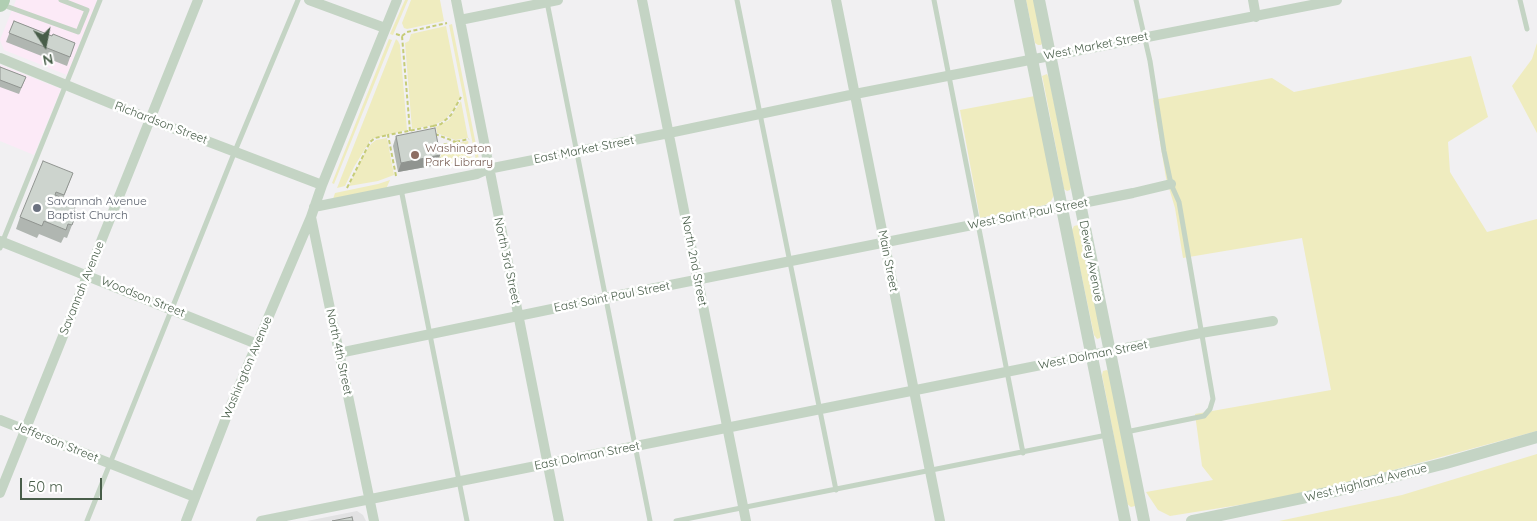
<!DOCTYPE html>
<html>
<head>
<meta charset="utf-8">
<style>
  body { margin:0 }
  #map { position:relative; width:1537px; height:521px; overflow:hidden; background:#f1f0f2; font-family:Quicksand,sans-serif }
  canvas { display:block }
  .north { position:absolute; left:20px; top:20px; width:50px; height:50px; -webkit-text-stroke:4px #fff; paint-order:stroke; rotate:169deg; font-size:14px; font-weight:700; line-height:20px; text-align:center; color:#485d49 }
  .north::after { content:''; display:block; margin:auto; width:18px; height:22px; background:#485d49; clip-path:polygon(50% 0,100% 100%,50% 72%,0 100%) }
  .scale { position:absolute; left:20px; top:478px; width:82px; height:22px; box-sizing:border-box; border:2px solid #485d49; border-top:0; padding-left:6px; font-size:15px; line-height:18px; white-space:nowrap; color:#485d49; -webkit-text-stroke:4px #fff; paint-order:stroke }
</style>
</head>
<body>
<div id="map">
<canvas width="1537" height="521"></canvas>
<div class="north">N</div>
<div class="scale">50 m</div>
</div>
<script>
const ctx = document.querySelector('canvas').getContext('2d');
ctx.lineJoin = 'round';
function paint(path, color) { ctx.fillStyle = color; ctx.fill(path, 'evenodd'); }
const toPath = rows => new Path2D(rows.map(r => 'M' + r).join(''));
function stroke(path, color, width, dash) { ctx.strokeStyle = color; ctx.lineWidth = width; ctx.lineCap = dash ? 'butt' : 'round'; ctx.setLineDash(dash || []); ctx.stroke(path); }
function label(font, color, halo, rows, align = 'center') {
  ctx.font = font + ' Quicksand,sans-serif'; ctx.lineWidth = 5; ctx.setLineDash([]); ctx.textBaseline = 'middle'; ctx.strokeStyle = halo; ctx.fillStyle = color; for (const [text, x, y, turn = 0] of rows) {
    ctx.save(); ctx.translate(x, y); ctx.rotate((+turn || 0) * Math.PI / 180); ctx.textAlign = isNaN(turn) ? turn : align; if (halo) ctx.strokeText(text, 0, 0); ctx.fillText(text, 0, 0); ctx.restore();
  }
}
paint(toPath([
  [16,0,97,0,67,75,4,50,0,40],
  [0,65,61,89,34,155,0,141]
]), '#fceaf7');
paint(toPath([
  [357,511,363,515,366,521,307,521]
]), '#e2e2e3');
paint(toPath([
  [405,0,408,0,393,35,390,34],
  [411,0,440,0,444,21,407,29,404,28,402,23],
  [1026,0,1034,0,1043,42,1041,45,1038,45,1035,43],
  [452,24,480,165,478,170,449,25],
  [446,26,460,97,455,107,445,120,434,125,412,129,405,43,409,41,411,34],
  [389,39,392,40,334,184,332,183],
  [396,39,398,41,400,45,407,130,371,139,354,167,345,186,337,188],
  [1537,43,1537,133,1512,86,1532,59],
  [1471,56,1488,117,1448,142,1450,172,1487,232,1537,219,1537,431,1345,483,1264,501,1170,516,1158,510,1146,492,1213,480,1202,466,1195,414,1331,390,1302,238,1183,258,1175,208,1166,178,1153,100,1272,78,1294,92],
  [1047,74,1049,78,1071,187,1070,190,1067,191,1064,189,1043,80,1042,76],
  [1035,96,1054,195,1051,201,1045,205,980,218,960,110],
  [461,101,468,138,455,140,437,133,436,127,449,120],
  [387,138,394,175,378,181,349,186,362,158,371,144,376,140],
  [468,141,472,159,443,165,439,147],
  [390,180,386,189,333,199,335,193,378,184],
  [1078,225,1101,334,1100,338,1097,339,1094,335,1072,230,1074,226],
  [1107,370,1110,373,1136,503,1135,506,1131,507,1127,504,1102,375,1103,371],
  [1537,454,1537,521,1279,521,1402,495]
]), '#efecbf');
stroke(toPath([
  [396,34,402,36,410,131],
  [402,36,407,32,447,23],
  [433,126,441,124,451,115,461,97],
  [435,134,456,142],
  [437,146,469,139],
  [440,157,442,167],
  [396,176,388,135,433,126,434,130],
  [347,188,370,142,375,138,388,135]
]), '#c6cc78', 2, [4, 2.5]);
stroke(toPath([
  [737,0,836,490],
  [934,0,1023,453],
  [1520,0,1527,29],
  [547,2,650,521],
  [3,5,78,32,87,10,61,0],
  [401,189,467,521],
  [0,248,100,0],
  [1126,432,1204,416,1210,409,1213,399,1179,202,1171,184,1164,151,1150,61,1136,0],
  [87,521,235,151,298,0],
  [676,521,1107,435]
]), '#c4d4c4', 5);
stroke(toPath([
  [309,0,385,28],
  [456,0,559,521],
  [642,0,746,521],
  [836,0,940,521],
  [1253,0,1256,17],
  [460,20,558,0],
  [0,58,149,119,322,185],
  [314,207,477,174,488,169,669,133,855,94,1337,0],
  [0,241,257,344],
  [339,353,605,298,1133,193,1171,184],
  [0,420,195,497],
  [0,493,198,0],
  [186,521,231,405,311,217],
  [261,521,1201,333,1273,321],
  [374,521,311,217,322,185,397,0]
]), '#c4d4c4', 10);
stroke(toPath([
  [1020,0,1125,521],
  [1039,0,1144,521],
  [1192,521,1331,492,1446,463,1537,437]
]), '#c4d4c4', 12);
stroke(toPath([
  [0,4,2,0]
]), '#b0ceb2', 16);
paint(toPath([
  [14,21,52,36,75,43,67,66,6,42],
  [0,67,26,77,19,94,0,87],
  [396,136,440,155,437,165,398,172,393,146],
  [73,173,63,199,74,211,77,212,67,238,64,237,61,243,39,234,37,238,16,229,20,217]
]), '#b0b6b1');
paint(toPath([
  [440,155,437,165,398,172,401,163]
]), '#909490');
const building = toPath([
  [14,21,52,36,53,34,75,43,70,57,9,33,14,21],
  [0,67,26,77,21,88,0,80,0,67],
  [435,128,440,155,401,163,396,136,435,128],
  [43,161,73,173,64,195,56,192,55,195,76,204,74,211,77,212,72,225,68,224,66,230,44,221,42,226,20,217,43,161],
  [352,517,353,521,332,521,352,517]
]);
paint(building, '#cdd4ce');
stroke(building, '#909490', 1);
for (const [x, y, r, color] of [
  [415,155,5,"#8d6e63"],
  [37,208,5,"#6b7280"]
]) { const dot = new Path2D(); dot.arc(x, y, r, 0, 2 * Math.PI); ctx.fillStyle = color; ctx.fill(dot); stroke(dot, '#fff', 2); }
label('12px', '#485d49', '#fff', [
  ["West Market Street",1096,46,-11],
  ["Richardson Street",161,123,21],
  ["East Market Street",584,150,-11],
  ["West Saint Paul Street",1028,214,-11],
  ["North 3rd Street",507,261,78],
  ["North 2nd Street",694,261,79],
  ["Main Street",888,261,79],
  ["Dewey Avenue",1091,261,79],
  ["Savannah Avenue",82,288,-68],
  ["Woodson Street",143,297,22],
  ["East Saint Paul Street",612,297,-11],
  ["North 4th Street",339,352,78],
  ["West Dolman Street",1093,355,-11],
  ["Washington Avenue",247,368,-67],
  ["Jefferson Street",56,442,22],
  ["East Dolman Street",587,456,-11],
  ["West Highland Avenue",1366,483,-14]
]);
label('12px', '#785e54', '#fff', [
  ["Washington",425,148],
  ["Park Library",425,162]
], 'left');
label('12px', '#5b616d', '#fff', [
  ["Savannah Avenue",47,201],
  ["Baptist Church",47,215]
], 'left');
</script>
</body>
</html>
